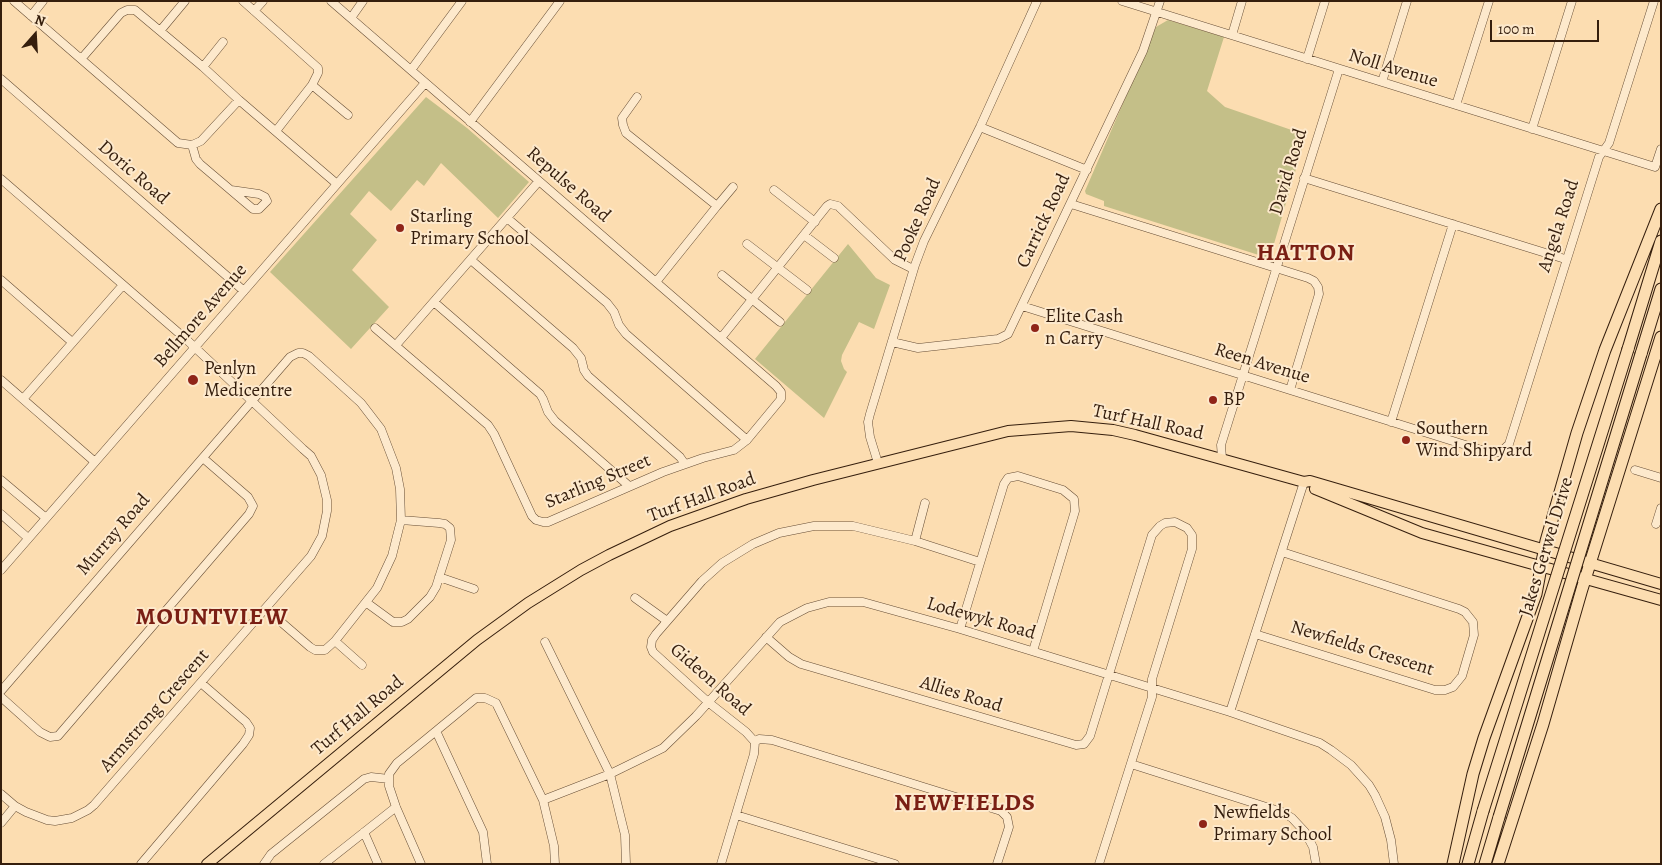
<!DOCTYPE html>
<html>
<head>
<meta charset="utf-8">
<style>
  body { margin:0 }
  #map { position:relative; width:1662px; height:865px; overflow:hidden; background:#fcddb1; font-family:Alegreya,serif }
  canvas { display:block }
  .frame { position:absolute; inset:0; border:2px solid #351e0d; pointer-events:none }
  .north { position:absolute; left:10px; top:10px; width:50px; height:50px; -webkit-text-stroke:4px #fde9cc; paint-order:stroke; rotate:19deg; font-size:14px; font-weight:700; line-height:20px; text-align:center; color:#351e0d }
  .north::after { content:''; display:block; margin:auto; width:18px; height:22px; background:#351e0d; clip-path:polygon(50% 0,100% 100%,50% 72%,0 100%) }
  .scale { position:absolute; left:1490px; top:20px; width:109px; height:22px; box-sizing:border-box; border:2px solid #351e0d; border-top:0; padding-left:6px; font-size:15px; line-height:18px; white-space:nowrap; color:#351e0d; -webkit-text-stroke:4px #fde9cc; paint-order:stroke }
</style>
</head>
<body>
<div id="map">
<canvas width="1662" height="865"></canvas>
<div class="frame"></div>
<div class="north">N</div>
<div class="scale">100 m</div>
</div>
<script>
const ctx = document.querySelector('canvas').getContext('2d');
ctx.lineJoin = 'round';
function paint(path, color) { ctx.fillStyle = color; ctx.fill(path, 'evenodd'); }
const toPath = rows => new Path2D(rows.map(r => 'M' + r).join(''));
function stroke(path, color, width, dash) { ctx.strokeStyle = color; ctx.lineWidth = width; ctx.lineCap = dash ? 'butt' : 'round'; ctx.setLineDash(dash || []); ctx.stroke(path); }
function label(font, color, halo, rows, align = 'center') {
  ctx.font = font + ' Alegreya,serif'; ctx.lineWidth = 4; ctx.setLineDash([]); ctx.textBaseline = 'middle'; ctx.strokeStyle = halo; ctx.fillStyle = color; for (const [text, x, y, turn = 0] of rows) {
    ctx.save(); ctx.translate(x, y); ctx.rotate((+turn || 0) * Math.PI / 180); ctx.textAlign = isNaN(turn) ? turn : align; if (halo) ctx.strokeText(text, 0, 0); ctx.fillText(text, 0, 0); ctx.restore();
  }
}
paint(toPath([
  [1168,20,1224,37,1207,91,1225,107,1306,135,1271,254,1265,257,1104,206,1104,201,1086,194,1085,191,1156,27],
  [426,97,467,128,529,182,498,218,441,163,424,186,417,180,391,211,369,191,350,214,377,240,352,270,389,307,351,349,270,272],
  [848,244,876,278,890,285,874,329,859,322,842,355,841,361,844,369,847,372,824,418,755,359]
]), '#c4bf88');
const minor = toPath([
  [14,1,178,143,192,145,201,141,239,100],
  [243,1,318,68,318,73,312,85,276,131],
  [331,1,776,386,781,392,781,399,747,440,734,450,703,458,663,472,548,522,543,522,536,520,532,516,494,434,488,425,375,328],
  [1122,1,1655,167,1661,149],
  [254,11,263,1],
  [31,16,43,1],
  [351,18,363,1],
  [160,31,185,1],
  [1232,35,1242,1],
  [82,58,121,13,127,10,135,10,203,67,239,100,337,184],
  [1307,59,1325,1],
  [203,67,223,42],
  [411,70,462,1],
  [1,79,244,291],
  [1382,82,1407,1],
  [312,85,348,115],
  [637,97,622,118,623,125,626,133,717,206,656,282],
  [1456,105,1489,1],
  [470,122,560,1],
  [980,127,1087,170],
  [1532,129,1572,1],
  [192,145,196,159,200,164,253,209,259,209,267,201,265,197,259,194,231,190],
  [1304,178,1565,259],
  [1,179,188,341,303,449,311,456,321,475,327,500,327,511,322,536,311,556,94,805,88,810,72,818,55,821,47,820,26,812,15,806,1,794],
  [774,190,815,222],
  [1071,204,1308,278,1314,281,1318,287,1319,294,1290,390],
  [717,206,733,187],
  [507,218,607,303,614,312,619,325,626,334,747,440],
  [804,235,834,258],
  [747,244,807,290],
  [471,260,573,348,581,358,584,370,588,376,680,457,685,464],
  [722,275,780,322],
  [1,280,72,342],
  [434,302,540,394,543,399,548,412,555,421,629,486],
  [1022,306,1491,453,1501,452,1509,444,1599,157,1609,143,1654,1],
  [721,338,827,206,830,204,838,206,895,260,913,269],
  [892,342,918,348,998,339,1008,334,1143,51,1160,1],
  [396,345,539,181],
  [1,380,95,462],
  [23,399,123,285],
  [1391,422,1453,224],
  [1222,458,1221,445,1339,69],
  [878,463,870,437,868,422,870,414,915,265,924,241,980,127,1037,1],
  [1635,470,1661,478],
  [1,480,46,518],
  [1,514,28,538],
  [1656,524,1661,508],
  [915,541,925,503],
  [1,570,425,83],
  [439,577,474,589],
  [635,598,667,621],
  [367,603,393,622,402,622,408,619,430,597,436,587,451,540,450,528,445,524,439,523,401,520],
  [960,629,1004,484,1008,478,1018,476,1063,490,1074,499,1075,511,1033,651],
  [1255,634,1435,690,1445,690,1453,687,1462,676,1474,635,1473,622,1465,612,1459,609,1282,552],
  [766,637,789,657,801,664,1076,745,1084,744,1090,736,1152,535,1160,526,1165,523,1175,522,1187,528,1192,535,1192,549,1152,679,1152,697,1099,864],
  [335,641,362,665],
  [545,642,610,774,625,835,626,864],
  [1,691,290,357,298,353,303,353,309,356,361,403,381,429,396,468,400,489,401,520,392,556,377,588,335,641,325,650,315,650,310,647,266,609],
  [1,697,40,732,50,737,58,736,249,514,253,506,248,497,203,458],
  [1230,712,1304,482],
  [436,731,476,698,485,698,496,703,543,800,554,846,555,864],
  [755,742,759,739,772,740,1001,811,1007,817,1009,827,997,864],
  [1131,764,1282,812,1292,818,1305,832,1313,847,1316,864],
  [543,800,610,774,663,748,696,716,780,622,807,608,829,602,863,602,960,629,1152,688,1230,712,1320,743,1331,750,1351,765,1369,785,1375,795,1385,817,1391,840,1394,864],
  [736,815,895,864],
  [1,823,15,806],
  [364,832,378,864],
  [141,864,243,744,249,735,250,728,246,722,201,683],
  [264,864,271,854,364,779,371,777,389,779],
  [324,864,396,807],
  [421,864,396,807,389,786,389,774,397,763,436,731,483,832,487,864],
  [721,864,754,754,755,742,746,732,708,702,653,652,651,647,652,640,656,634,702,581,722,563,753,544,779,533,814,526,853,526,915,541,980,562]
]);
const major = toPath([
  [1315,489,1422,533,1661,600],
  [207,864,477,640,528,603,581,570,609,555,670,526,746,499,813,480,1008,431,1071,426,1113,430,1135,435,1304,482,1310,481,1661,584]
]);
const highway = toPath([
  [1628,349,1661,241],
  [1641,354,1661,289],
  [1453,864,1473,774,1484,738,1536,594,1546,541,1577,433,1605,350,1661,209],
  [1468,864,1483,811],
  [1485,864,1499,817],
  [1498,864,1543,724,1582,589,1661,337]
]);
stroke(minor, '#674e36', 9);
stroke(major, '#351e0d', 12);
stroke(highway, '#351e0d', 13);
stroke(minor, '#fde9cc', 8);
stroke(major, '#fcddb1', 10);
stroke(highway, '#fcddb1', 11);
const highwayBridge = toPath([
  [1483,811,1628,349],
  [1499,817,1641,354]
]);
stroke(highwayBridge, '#351e0d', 13, []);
stroke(highwayBridge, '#fcddb1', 11);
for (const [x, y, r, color] of [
  [400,228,5,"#8f2418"],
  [1035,328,5,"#8f2418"],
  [193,380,6,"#8f2418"],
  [1213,400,5,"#8f2418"],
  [1406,440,5,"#8f2418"],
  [1203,824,5,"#8f2418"]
]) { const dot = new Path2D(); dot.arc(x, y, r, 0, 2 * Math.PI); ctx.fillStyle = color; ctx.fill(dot); stroke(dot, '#fde9cc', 2); }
label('19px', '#351e0d', '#fde9cc', [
  ["Noll Avenue",1393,69,17],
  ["David Road",1289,172,-73],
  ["Doric Road",133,173,41],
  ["Repulse Road",568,185,41],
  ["Pooke Road",918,220,-66],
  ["Carrick Road",1044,221,-65],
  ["Angela Road",1559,226,-72],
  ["Bellmore Avenue",201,316,-49],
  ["Reen Avenue",1262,364,17],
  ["Turf Hall Road",1148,423,12],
  ["Starling Street",598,482,-23],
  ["Turf Hall Road",702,498,-20],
  ["Murray Road",114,535,-49],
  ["Jakes Gerwel Drive",1547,547,-73],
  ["Lodewyk Road",981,619,16],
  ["Newfields Crescent",1362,649,17],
  ["Gideon Road",710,680,41],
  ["Allies Road",961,695,17],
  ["Armstrong Crescent",155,711,-49],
  ["Turf Hall Road",358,716,-40]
]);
label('19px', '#351e0d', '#fde9cc', [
  ["Starling",410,217],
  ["Primary School",410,239],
  ["Elite Cash",1045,317],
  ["n Carry",1045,339],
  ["Penlyn",204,369],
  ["Medicentre",204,391],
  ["BP",1223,400],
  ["Southern",1416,429],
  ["Wind Shipyard",1416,451],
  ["Newfields",1213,813],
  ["Primary School",1213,835]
], 'left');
ctx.letterSpacing = '1px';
label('bold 24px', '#7a1f14', '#fde9cc', [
  ["HATTON",1306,254],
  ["MOUNTVIEW",212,618],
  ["NEWFIELDS",965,804]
]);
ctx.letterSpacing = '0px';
</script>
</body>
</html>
